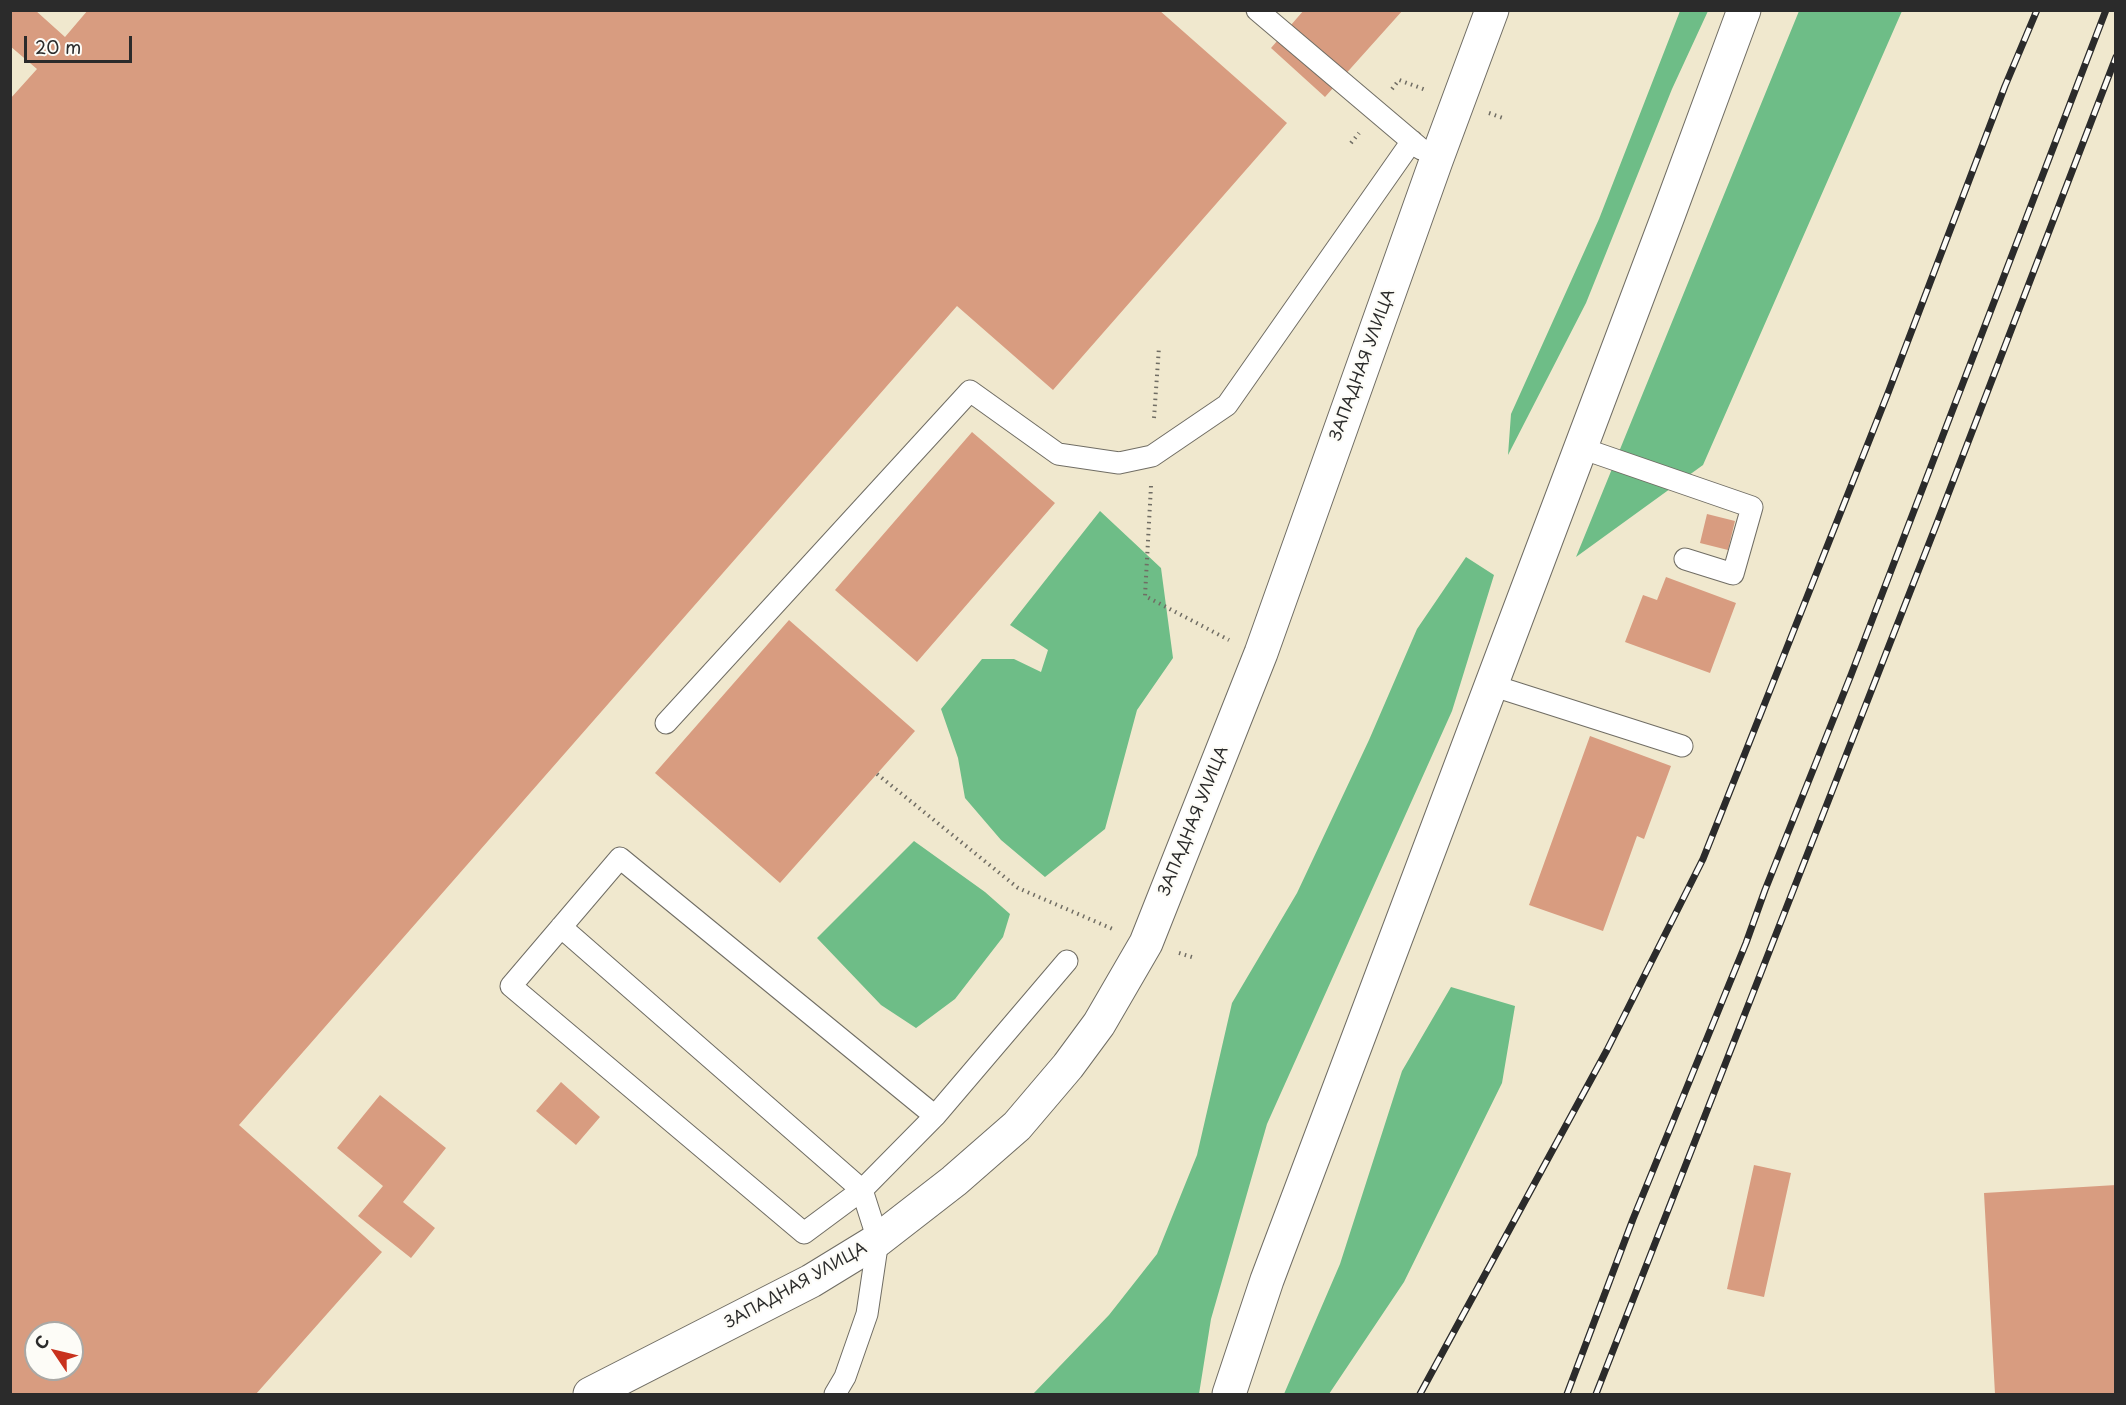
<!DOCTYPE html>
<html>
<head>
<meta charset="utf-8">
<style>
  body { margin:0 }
  #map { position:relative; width:2126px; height:1405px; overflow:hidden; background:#f0e8ce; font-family:"Playpen Sans",sans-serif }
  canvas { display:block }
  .frame { position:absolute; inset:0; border:12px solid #2b2b2b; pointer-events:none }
  .north { position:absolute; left:24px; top:1321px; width:60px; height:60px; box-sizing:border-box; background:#fdfcf7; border:2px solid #a9a8a5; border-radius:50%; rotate:305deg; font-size:16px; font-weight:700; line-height:24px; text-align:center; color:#2b2b2b }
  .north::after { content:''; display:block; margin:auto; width:21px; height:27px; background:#c8321e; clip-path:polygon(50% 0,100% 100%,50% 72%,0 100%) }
  .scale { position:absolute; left:24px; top:36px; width:108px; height:27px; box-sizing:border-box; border:3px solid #2b2b2b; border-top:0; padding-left:8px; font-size:18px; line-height:21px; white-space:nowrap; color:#2b2b2b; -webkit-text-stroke:4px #fdfcf7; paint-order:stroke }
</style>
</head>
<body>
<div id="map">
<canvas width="2126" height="1405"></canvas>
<div class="frame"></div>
<div class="north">С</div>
<div class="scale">20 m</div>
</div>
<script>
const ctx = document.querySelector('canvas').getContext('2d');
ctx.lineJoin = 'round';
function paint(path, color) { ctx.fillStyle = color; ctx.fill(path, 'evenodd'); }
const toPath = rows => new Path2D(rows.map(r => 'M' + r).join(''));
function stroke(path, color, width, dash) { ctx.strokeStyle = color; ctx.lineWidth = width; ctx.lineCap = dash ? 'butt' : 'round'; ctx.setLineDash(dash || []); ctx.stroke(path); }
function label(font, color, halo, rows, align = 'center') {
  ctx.font = font + ' "Playpen Sans",sans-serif'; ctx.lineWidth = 4.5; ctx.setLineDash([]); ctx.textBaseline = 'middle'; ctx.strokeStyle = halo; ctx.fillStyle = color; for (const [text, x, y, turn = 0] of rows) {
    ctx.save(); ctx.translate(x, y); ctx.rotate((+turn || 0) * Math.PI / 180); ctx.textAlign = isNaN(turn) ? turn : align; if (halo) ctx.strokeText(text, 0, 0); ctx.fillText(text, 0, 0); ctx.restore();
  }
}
paint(toPath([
  [1680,11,1708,11,1672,89,1586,303,1508,455,1511,414,1599,219],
  [1799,11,1902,11,1703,465,1576,557],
  [1100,511,1161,568,1173,658,1137,710,1105,829,1045,877,1001,840,965,798,958,758,941,709,982,659,1014,659,1041,672,1048,650,1010,625],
  [1466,557,1494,575,1452,711,1267,1124,1211,1319,1199,1394,1033,1394,1109,1315,1157,1254,1197,1155,1232,1003,1297,893,1369,740,1417,629],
  [914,841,985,892,1010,914,1003,937,955,999,916,1028,881,1005,817,938],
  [1451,987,1515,1006,1502,1083,1404,1282,1329,1394,1284,1394,1340,1264,1402,1071]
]), '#6ebd87');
paint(toPath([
  [10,10,35,10,65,37,88,10,1159,10,1287,123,1053,390,957,306,239,1125,382,1252,256,1394,10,1394,10,99,37,69,10,46],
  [36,1333,72,1333,72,1369,36,1369],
  [1304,10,1403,10,1325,97,1271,48],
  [972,432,1055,503,917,662,835,590],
  [1707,514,1735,521,1728,550,1700,543],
  [1666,577,1736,603,1710,673,1625,642,1643,595,1657,600],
  [789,620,915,731,780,883,655,773],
  [1590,736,1671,766,1644,839,1637,836,1603,931,1529,905],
  [561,1082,600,1117,576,1145,536,1111],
  [380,1095,446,1148,403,1202,435,1228,411,1258,358,1216,383,1186,337,1148],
  [1754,1165,1791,1173,1764,1297,1727,1289],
  [2116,1185,2116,1394,1995,1394,1984,1193]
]), '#d89c80');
const lane = toPath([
  [1257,10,1421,149],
  [1581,448,1752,507,1733,574,1685,559],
  [1491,685,1682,746],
  [666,723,970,391,1058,454,1119,463,1152,456,1227,405,1412,141],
  [561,927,862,1190,878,1240,867,1314,845,1377,835,1394],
  [935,1116,620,858,511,986,804,1233,862,1190,935,1116,1067,961]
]);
const street = toPath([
  [590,1394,811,1281,878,1240,954,1181,1017,1126,1068,1066,1099,1024,1146,943,1261,653,1436,161,1492,10],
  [1229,1394,1267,1280,1668,216,1744,10]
]);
stroke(lane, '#706d64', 23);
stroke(street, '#706d64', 35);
stroke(toPath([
  [1392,89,1399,80,1426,90],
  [1489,113,1503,118],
  [1351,143,1359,133],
  [1154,418,1159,347],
  [1151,486,1145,596,1229,640],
  [877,774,1018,888,1115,930],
  [1179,953,1195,958]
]), '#706d64', 4, [1.5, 4.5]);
stroke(lane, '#fff', 21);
stroke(street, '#fff', 33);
const rail = toPath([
  [1420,1394,1607,1050,1703,859,1888,393,2005,86,2037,10],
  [1567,1394,1633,1219,1746,943,1765,890,1851,675,2106,10],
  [1596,1394,1937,523,2116,57]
]);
stroke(rail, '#2b2b2b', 7);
stroke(rail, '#fdfcf7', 4.5, [14]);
label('16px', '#2b2b2b', '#fdfcf7', [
  ["ЗАПАДНАЯ УЛИЦА",1363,365,-70],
  ["ЗАПАДНАЯ УЛИЦА",1194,821,-68],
  ["ЗАПАДНАЯ УЛИЦА",796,1286,-29]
]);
</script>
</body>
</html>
